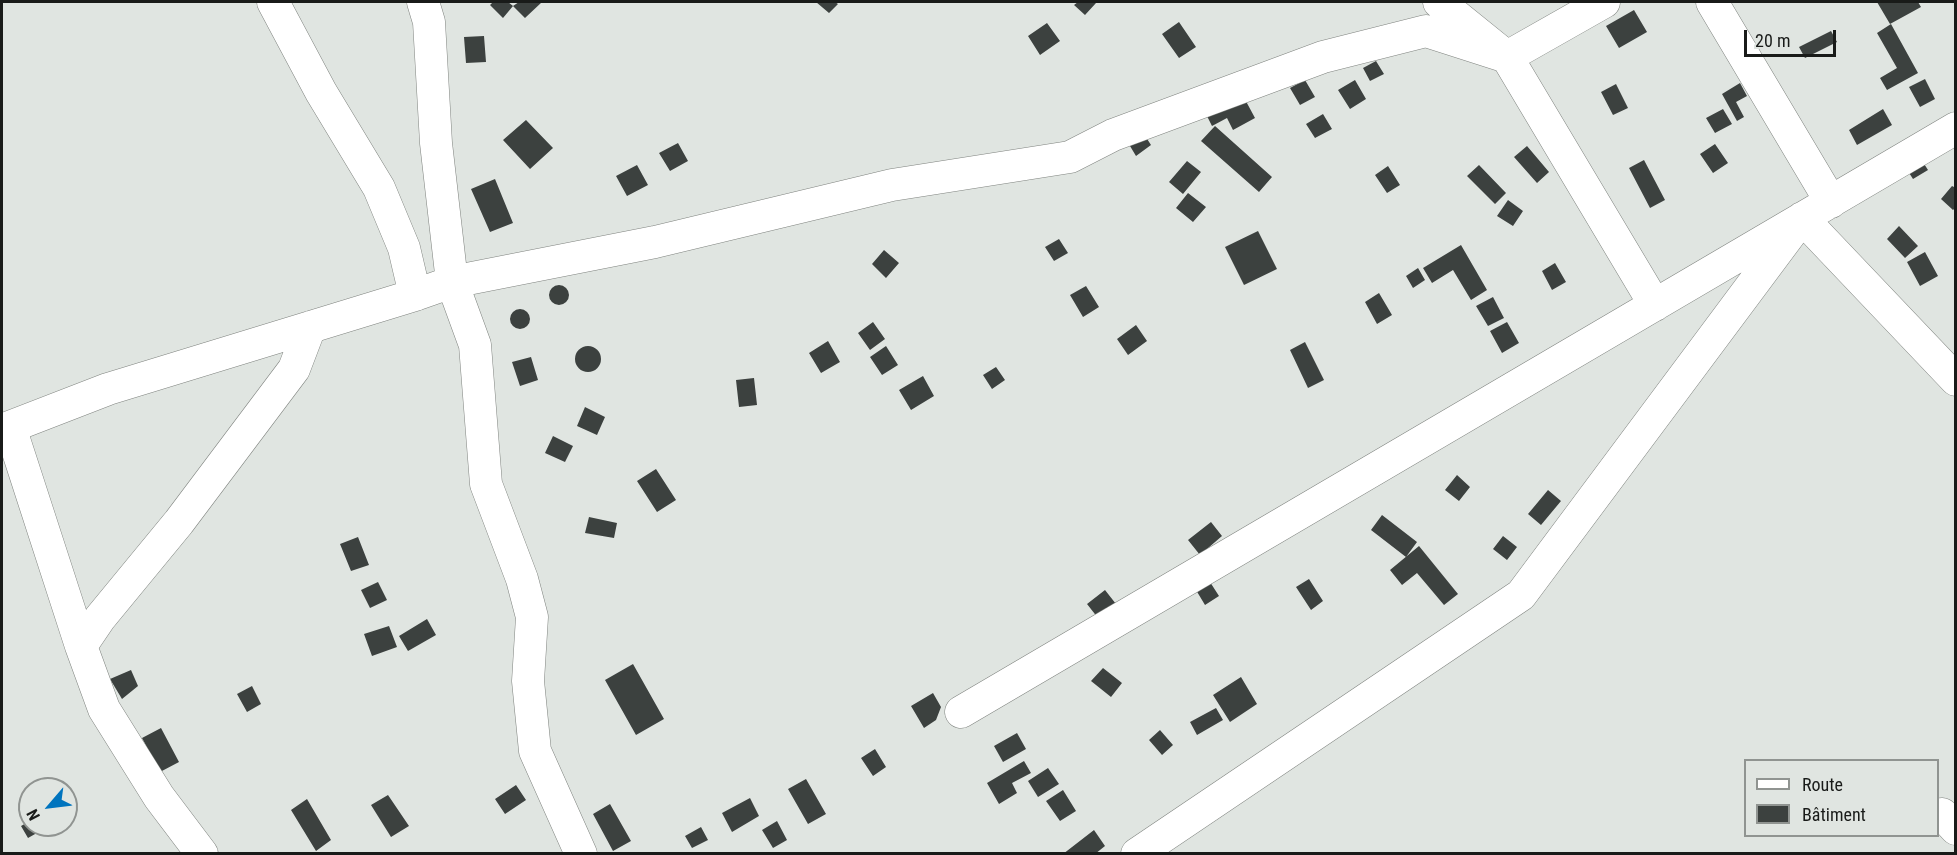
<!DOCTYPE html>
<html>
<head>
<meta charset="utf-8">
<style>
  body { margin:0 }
  #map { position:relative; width:1957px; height:855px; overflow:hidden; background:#e0e5e1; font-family:"Roboto Condensed",sans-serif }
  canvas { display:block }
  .frame { position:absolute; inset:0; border:3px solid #191b19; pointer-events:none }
  .legend { position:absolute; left:1744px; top:759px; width:195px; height:78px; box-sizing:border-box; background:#e0e5e1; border:2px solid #909491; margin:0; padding:8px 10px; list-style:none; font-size:18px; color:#191b19 }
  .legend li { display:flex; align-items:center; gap:12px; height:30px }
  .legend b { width:30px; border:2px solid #909491 }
  .north { position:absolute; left:18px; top:777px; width:60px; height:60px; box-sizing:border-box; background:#e0e5e1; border:2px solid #909491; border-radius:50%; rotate:242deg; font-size:16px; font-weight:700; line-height:24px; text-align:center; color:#191b19 }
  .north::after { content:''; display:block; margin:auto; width:21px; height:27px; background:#0074be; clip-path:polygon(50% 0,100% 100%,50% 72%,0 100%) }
  .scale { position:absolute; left:1744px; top:30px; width:92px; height:27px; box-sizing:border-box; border:3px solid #191b19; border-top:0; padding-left:8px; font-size:18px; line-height:21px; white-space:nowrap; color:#191b19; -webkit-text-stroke:4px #e0e5e1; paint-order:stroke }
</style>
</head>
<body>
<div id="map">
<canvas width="1957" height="855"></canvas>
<div class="frame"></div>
<ul class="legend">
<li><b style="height:8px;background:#fff"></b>Route</li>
<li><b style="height:16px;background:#3c413f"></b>Bâtiment</li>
</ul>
<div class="north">N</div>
<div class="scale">20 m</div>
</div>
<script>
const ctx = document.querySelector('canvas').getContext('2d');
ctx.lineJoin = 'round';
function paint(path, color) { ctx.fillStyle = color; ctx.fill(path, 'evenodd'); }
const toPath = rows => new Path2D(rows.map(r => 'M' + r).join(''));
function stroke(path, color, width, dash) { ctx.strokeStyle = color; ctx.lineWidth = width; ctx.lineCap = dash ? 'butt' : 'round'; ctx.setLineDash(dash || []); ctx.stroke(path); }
paint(toPath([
  [493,2,508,2,513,6,503,18,490,5],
  [519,2,542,2,525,18,513,6],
  [816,2,835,2,838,4,829,13],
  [1078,2,1095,2,1096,3,1085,15,1074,5],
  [1877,2,1918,2,1921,7,1890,24],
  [1634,10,1647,32,1619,48,1606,26],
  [1179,22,1196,47,1179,58,1162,34],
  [1047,23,1060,41,1040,55,1028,36],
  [1891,24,1918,73,1887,90,1880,78,1897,68,1877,33],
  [1831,31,1837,42,1805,58,1799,47],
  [484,36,486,62,466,63,464,37],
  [1376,61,1384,74,1370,81,1363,68],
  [1925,79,1935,99,1920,107,1909,87],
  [1305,80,1315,97,1300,105,1290,88],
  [1355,80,1366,99,1350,109,1338,90],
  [1740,83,1747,96,1736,102,1744,117,1737,121,1722,94],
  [1616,84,1628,108,1613,115,1601,92],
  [1241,92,1255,118,1233,130,1227,118,1212,126,1205,112],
  [1723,109,1732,124,1715,133,1706,118],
  [1883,109,1892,125,1857,145,1849,130],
  [1323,114,1332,129,1315,138,1306,124],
  [526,120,553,148,530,169,503,140],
  [1215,126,1272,177,1259,192,1201,141],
  [1142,131,1151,145,1136,156,1127,141],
  [678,143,688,161,670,171,659,153],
  [1715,144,1728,163,1713,173,1700,154],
  [1527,146,1549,172,1537,183,1514,157],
  [1919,156,1928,170,1913,179,1904,165],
  [1644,160,1665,200,1650,208,1629,168],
  [1187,161,1201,172,1183,194,1169,182],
  [637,165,648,185,627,196,616,176],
  [1479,165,1506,193,1495,204,1467,176],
  [1388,166,1400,185,1387,193,1375,175],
  [495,179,513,223,490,232,471,189],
  [1952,186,1956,188,1956,207,1953,210,1941,199],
  [1188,193,1206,207,1193,222,1176,208],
  [1508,200,1523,211,1513,226,1497,216],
  [1899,226,1918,246,1905,258,1887,239],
  [1258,231,1277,269,1244,285,1225,247],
  [1059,239,1068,253,1054,261,1045,247],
  [1461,245,1487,290,1471,300,1453,270,1432,283,1423,268],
  [884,250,899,263,886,278,872,264],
  [1925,252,1938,276,1920,286,1907,262],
  [1555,263,1566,282,1552,290,1542,271],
  [1418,268,1425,280,1413,288,1406,276],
  '549 295a10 10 0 1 1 20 0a10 10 0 1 1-20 0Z',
  [1086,286,1099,307,1083,317,1070,295],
  [1379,293,1392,315,1377,324,1365,302],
  [1493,297,1504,318,1488,326,1476,306],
  '510 319a10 10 0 1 1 20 0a10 10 0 1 1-20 0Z',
  [873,322,885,339,870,350,858,333],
  [1507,322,1519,343,1502,353,1490,331],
  [1136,325,1147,341,1128,355,1117,339],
  [828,341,840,362,821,373,809,353],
  [1305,342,1324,380,1308,388,1290,350],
  [886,346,898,365,882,375,870,357],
  '575 359a13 13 0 1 1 26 0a13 13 0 1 1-26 0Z',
  [531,357,538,380,520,386,512,362],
  [996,367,1005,380,992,389,983,375],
  [923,376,934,396,911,410,899,390],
  [754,378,757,405,739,407,736,380],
  [585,407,605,417,597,435,577,426],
  [553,436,573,446,565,462,545,453],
  [656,469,676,500,657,512,637,481],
  [1457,475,1470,487,1459,501,1445,490],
  [1548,490,1561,501,1541,525,1528,514],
  [1382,515,1417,542,1406,557,1371,530],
  [589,517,617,523,614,538,585,533],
  [1211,522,1222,536,1200,555,1188,540],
  [1503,536,1517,547,1507,560,1493,549],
  [358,537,369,565,351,571,340,544],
  [1419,546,1458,594,1444,605,1417,573,1402,585,1390,570],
  [1309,579,1323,601,1311,610,1296,587],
  [378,582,387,600,370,608,361,590],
  [1210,582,1219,596,1205,605,1196,590],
  [1105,590,1116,604,1098,618,1087,604],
  [427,619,436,635,408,651,399,636],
  [389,626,397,647,372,656,364,634],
  [633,664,664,719,636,735,605,680],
  [1103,668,1122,683,1111,697,1091,681],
  [131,670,138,686,122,699,110,679],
  [1241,677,1257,704,1230,722,1213,695],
  [252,686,261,704,247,712,237,694],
  [933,693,941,707,936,720,924,728,911,706],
  [1216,708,1223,720,1197,735,1190,722],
  [161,728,179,762,160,772,142,738],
  [1160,730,1173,745,1162,755,1149,740],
  [1017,733,1026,749,1003,762,994,746],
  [875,749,886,767,873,776,861,758],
  [1024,761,1031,773,1012,783,1017,793,999,804,987,783],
  [1048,768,1059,784,1038,797,1028,781],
  [806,779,826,814,808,824,788,789],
  [516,785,526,800,505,814,495,799],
  [1063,790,1076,811,1060,821,1046,801],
  [388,795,409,826,391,837,371,805],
  [750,798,759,816,732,832,722,813],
  [307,799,331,840,316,851,291,810],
  [610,804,631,841,613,851,593,814],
  [30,821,30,825,51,825,28,838,21,826],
  [777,821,787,840,773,848,762,830],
  [701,827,708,840,692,848,685,836],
  [1094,830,1105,846,1095,854,1063,854]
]), '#3c413f');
const street = toPath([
  [273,2,321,92,379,188,404,248,415,295],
  [423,2,429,22,436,143,452,282,475,345,486,484,522,579,532,617,528,681,535,751,581,854],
  [1439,2,1507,57,1655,305],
  [1712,2,1831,202],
  [10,427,81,646],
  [2,430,108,389,415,295,452,282,655,242,892,185,1070,157,1113,135,1323,57,1426,31,1507,57,1604,2],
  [961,712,1956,128],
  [1942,814,1956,829],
  [202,854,159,797,104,709,81,646,100,618,179,522,294,369,310,327],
  [1137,854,1521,595,1802,218,1956,380]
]);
stroke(street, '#7f837f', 33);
stroke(street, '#fff', 32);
</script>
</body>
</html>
